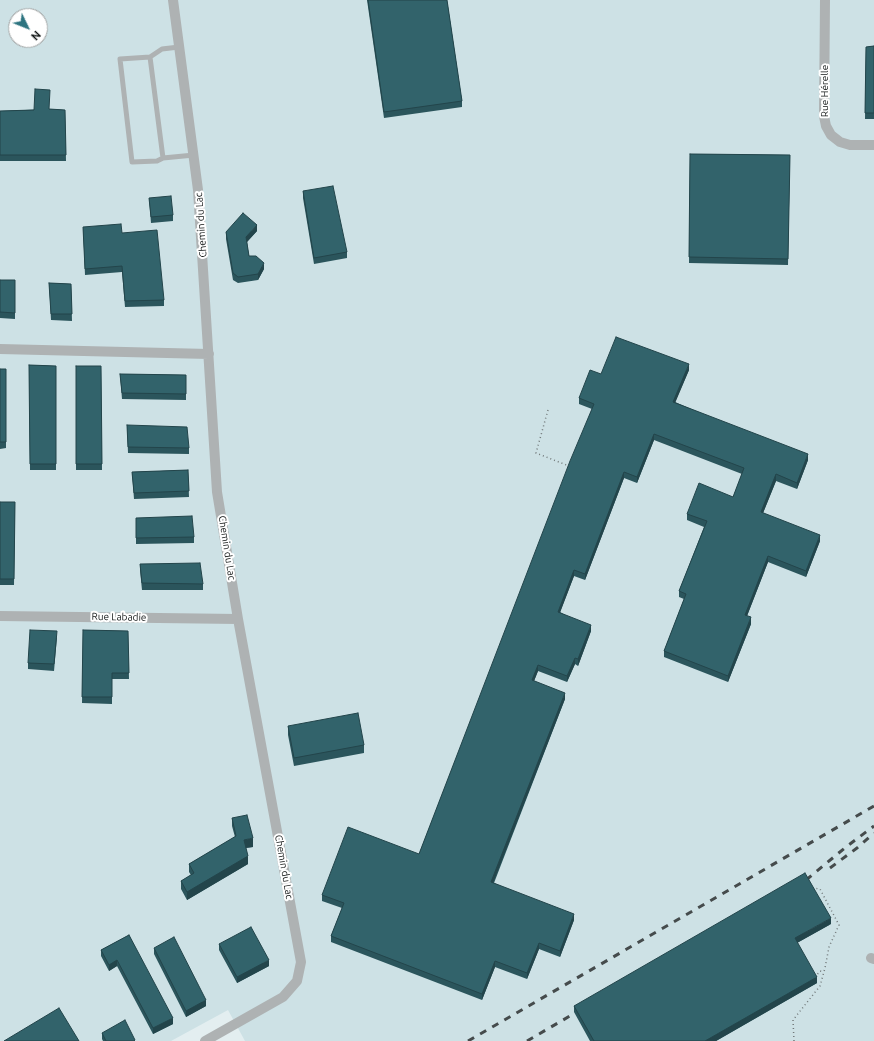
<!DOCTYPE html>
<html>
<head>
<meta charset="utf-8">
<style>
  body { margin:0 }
  #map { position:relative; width:874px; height:1041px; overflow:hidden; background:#e3eef0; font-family:Ubuntu,sans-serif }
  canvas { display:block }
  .north { position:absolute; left:8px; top:8px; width:40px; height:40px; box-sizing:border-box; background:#fff; border:1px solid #9fa1a1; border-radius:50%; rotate:133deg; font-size:11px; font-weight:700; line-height:16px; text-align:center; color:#101414 }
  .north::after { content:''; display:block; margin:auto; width:14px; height:18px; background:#2d7480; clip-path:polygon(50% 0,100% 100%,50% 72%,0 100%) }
</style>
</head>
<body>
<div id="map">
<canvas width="874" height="1041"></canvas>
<div class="north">N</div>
</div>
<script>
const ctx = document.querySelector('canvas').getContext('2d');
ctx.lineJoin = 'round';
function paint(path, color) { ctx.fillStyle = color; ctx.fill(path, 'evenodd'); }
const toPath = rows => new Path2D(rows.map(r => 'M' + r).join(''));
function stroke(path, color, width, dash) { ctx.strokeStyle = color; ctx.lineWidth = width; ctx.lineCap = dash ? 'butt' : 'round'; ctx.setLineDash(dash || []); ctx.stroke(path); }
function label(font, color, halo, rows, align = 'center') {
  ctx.font = font + ' Ubuntu,sans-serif'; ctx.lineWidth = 4; ctx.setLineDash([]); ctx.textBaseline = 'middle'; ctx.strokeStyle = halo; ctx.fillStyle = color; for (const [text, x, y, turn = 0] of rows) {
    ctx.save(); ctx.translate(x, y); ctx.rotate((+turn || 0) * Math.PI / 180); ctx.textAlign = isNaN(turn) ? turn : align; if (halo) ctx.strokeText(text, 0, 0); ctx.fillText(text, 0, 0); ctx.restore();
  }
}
paint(toPath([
  [0,0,874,0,874,1041,245,1041,228,1010,171,1041,0,1041],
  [16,16,40,16,40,40,16,40]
]), '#cde1e5');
stroke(toPath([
  [548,410,536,453,569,466],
  [815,977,820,971,824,972],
  [794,1041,793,1020,820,986,825,968,829,947,839,925,820,889,813,888]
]), '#72797a', 1.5, [1, 3]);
stroke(toPath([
  [179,47,162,49,150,57,163,158,194,155],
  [150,57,120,59,132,162,157,161,163,158]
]), '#aeb2b3', 5);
stroke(toPath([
  [173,0,198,190,217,492,238,619,301,962,297,981,283,997,205,1041],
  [825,0,824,116,826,126,831,135,840,142,850,145,874,145],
  [0,349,209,354],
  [0,616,238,619],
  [871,958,874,959]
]), '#aeb2b3', 10);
stroke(toPath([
  [830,868,857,848,874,833],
  [806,880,846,847,874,826],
  [468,1041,874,806],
  [527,1041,575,1013]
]), '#454b4c', 3, [7, 7]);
paint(toPath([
  [367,0,450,0,447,0,462,101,462,107,384,118],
  [874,46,874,119,865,119,866,47],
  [50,109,65,110,66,161,0,161,0,111],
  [690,154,790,155,788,265,689,263],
  [303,191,347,252,347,258,314,264,303,198],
  [149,198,173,215,173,221,151,223],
  [83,227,122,233,164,300,164,306,125,307,122,272,85,275],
  [257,231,247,242,249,256,264,269,258,280,238,283,233,280,226,239,226,232],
  [0,280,15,280,15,319,0,318],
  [49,283,71,284,72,321,51,320],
  [29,365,56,366,56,470,30,470],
  [76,366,101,366,102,470,76,470],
  [0,369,6,369,6,448,0,449],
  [689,370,675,402,808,460,797,489,776,481,763,513,820,541,806,577,768,562,747,616,751,624,728,682,664,657,664,651,684,599,679,597,679,591,704,527,687,520,687,514,733,497,742,474,654,440,637,483,624,478,585,580,574,576,560,612,591,631,578,666,575,664,567,682,538,671,534,681,565,699,494,883,574,920,560,957,539,949,527,979,495,967,482,1000,331,942,331,936,342,908,322,901,322,895,419,854,592,409,579,404,579,398,601,374],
  [120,374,186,375,186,400,122,399],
  [127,425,189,448,189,454,128,453],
  [188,470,189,497,134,499,132,472],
  [0,502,15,502,14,585,0,585],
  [136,518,194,537,194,543,136,544],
  [140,564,203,584,203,590,142,590,140,570],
  [83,630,128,631,129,679,112,679,112,704,82,703],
  [57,637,54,671,28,669,28,663],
  [288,726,364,745,364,753,294,766,288,735],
  [232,818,253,847,246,848,248,864,187,900,181,889,181,881,191,875,189,872,189,864,235,837,232,826],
  [831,924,797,943,817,983,716,1041,590,1041,574,1012,574,1006],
  [129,935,173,1024,153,1034,117,966,109,971,101,956,101,950],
  [219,944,269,966,237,983,219,950],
  [154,948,206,1006,186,1017,154,954],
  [102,1033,135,1041,103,1041,102,1039]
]), '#2b555c');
paint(toPath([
  [257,225,257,231,246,243,246,237],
  [264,263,264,269,258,280,258,274],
  [689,364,689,370,673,408,673,402],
  [654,434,654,440,637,483,637,477],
  [808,454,808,460,797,489,797,483],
  [624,472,624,478,585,580,585,574],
  [776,474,776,481,761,518,761,512],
  [820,535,820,541,806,577,806,571],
  [768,556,768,562,745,621,745,615],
  [574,570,574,576,558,618,558,612],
  [751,617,751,624,728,682,728,676],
  [591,625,591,631,578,666,578,659],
  [575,658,575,664,567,682,567,676],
  [538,665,538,671,532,686,532,680],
  [565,693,565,699,491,888,491,882],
  [253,838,253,847,244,848,244,840],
  [248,856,248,864,187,900,187,892],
  [574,914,574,920,560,957,560,951],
  [831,918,831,924,795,944,795,938],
  [539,943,539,949,527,979,527,973],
  [117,960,117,966,109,971,109,965],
  [269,960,269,966,237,983,237,977],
  [495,961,495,967,482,1000,482,994],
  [817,977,817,983,716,1041,705,1041],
  [206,1000,206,1006,186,1017,186,1011],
  [173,1018,173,1024,153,1034,153,1028]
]), '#23454b');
const building = toPath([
  [368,0,447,0,462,101,384,112,368,0],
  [874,46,874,113,865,113,866,47,874,46],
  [35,89,50,90,49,109,65,110,66,155,0,155,0,111,34,110,35,89],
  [690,154,790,155,788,259,689,257,690,154],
  [333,186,347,252,314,258,303,191,333,186],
  [171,196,173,215,151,217,149,198,171,196],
  [243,213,257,225,246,237,249,256,256,256,264,263,258,274,238,277,233,273,226,232,243,213],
  [121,224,122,233,157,230,164,300,125,301,122,266,85,269,83,227,121,224],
  [0,280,15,280,15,313,0,312,0,280],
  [49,283,71,284,72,314,51,314,49,283],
  [616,337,689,364,673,402,808,454,797,483,776,474,761,512,820,535,806,571,768,556,745,615,751,617,728,676,664,651,686,594,679,591,707,521,687,514,699,483,733,497,744,468,654,434,637,477,624,472,585,574,574,570,558,612,591,625,578,659,575,658,567,676,538,665,532,680,565,693,491,882,574,914,560,951,539,943,527,973,495,961,482,994,331,936,344,903,322,895,348,827,419,854,570,461,594,404,579,398,590,370,601,374,616,337],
  [29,365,56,366,56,464,30,464,29,365],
  [76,366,101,366,102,464,76,464,76,366],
  [0,369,6,369,6,442,0,442,0,369],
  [120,374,186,375,186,394,122,393,120,374],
  [127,425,187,427,189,448,128,447,127,425],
  [188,470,189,491,134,493,132,472,188,470],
  [0,502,15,502,14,579,0,579,0,502],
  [192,516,194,537,136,538,136,518,192,516],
  [200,563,203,584,142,583,140,564,200,563],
  [30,630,57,631,54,664,28,663,30,630],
  [83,630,128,631,129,673,112,673,112,697,82,697,83,630],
  [358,713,364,745,294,758,288,726,358,713],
  [247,815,253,838,244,840,248,856,187,892,181,881,194,873,189,864,236,836,232,818,247,815],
  [805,873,831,918,795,938,817,977,705,1041,594,1041,574,1006,805,873],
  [251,927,269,960,237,977,219,944,251,927],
  [129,935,173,1018,153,1028,117,960,109,965,101,950,129,935],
  [174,937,206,1000,186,1011,154,948,174,937],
  [59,1008,79,1041,4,1041,59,1008],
  [125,1020,135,1040,134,1041,106,1041,102,1033,125,1020]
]);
paint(building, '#32636b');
stroke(building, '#23454b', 1);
label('10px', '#101414', '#fff', [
  ["Rue Hérelle",825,91,-90],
  ["Chemin du Lac",201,225,-94],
  ["Chemin du Lac",227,548,81],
  ["Rue Labadie",119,617,1],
  ["Chemin du Lac",284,867,80]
]);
</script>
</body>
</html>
